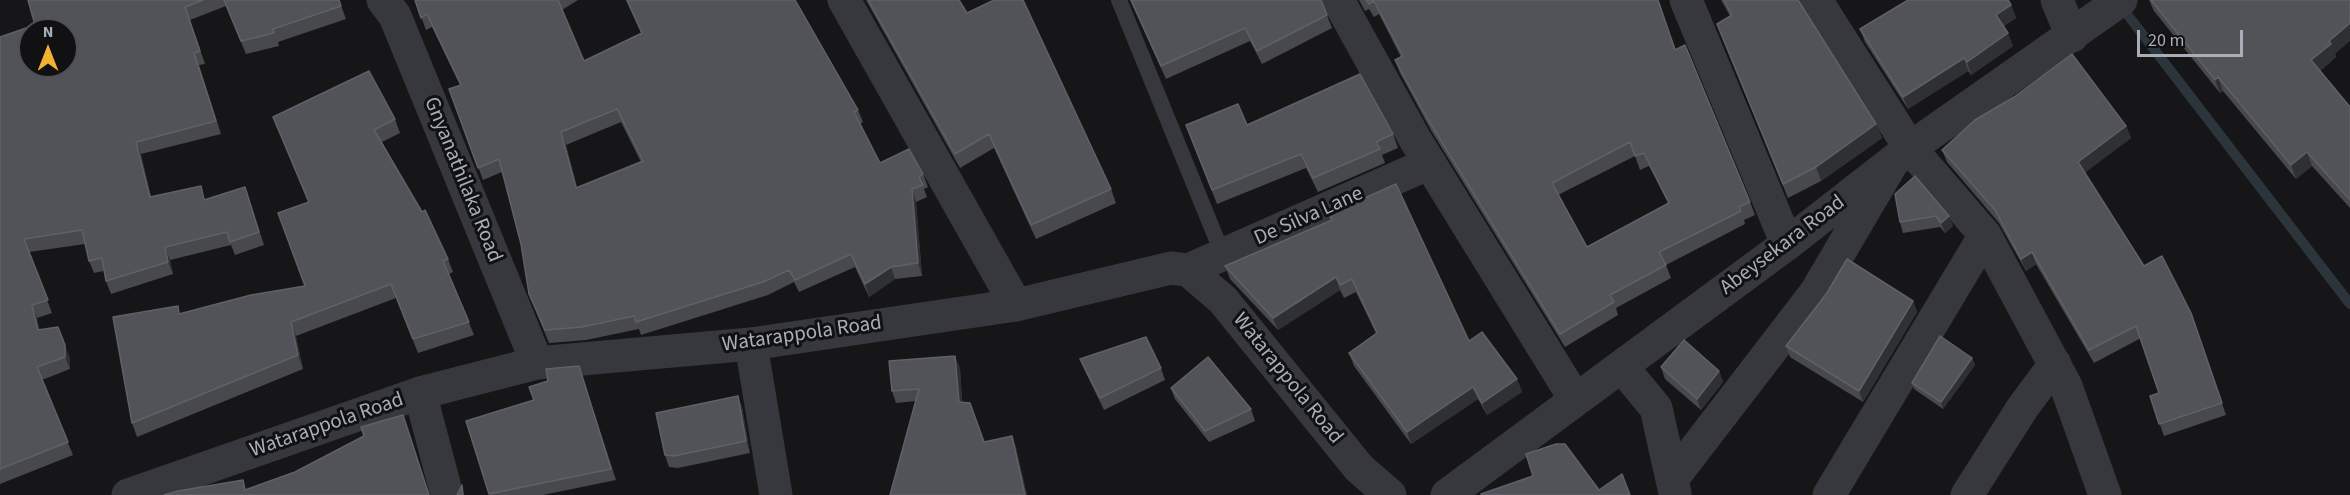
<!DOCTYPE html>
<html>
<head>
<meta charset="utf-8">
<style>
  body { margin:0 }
  #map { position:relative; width:2350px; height:495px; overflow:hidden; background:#161618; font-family:"Source Sans 3",sans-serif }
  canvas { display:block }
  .north { position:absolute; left:18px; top:18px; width:60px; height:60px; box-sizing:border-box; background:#111113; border:2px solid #4d4f55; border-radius:50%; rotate:0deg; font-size:16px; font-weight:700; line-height:24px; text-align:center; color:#a8adb8 }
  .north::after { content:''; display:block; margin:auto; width:21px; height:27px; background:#f2b134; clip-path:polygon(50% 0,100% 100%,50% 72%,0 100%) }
  .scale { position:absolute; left:2137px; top:30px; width:106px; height:27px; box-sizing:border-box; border:3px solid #a8adb8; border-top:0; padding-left:8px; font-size:18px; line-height:21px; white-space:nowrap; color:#a8adb8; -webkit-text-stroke:4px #111113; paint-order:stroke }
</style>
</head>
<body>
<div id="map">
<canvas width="2350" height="495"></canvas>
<div class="north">N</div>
<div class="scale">20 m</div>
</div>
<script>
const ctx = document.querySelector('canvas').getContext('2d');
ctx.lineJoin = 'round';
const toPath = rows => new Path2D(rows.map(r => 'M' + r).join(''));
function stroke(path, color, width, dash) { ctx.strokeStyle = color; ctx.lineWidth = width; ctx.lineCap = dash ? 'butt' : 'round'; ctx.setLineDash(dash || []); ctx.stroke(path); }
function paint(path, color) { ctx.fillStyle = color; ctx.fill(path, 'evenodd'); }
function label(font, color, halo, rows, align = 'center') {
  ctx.font = font + ' "Source Sans 3",sans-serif'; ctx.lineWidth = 6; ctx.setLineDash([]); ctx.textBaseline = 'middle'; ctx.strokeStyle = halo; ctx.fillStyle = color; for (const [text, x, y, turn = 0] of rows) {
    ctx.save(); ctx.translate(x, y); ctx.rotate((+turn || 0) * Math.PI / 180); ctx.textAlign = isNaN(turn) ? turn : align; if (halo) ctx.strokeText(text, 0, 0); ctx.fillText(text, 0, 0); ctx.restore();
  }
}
stroke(toPath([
  [2120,5,2350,304]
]), '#2c353c', 10);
stroke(toPath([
  [1119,0,1223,255]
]), '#37383d', 16);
stroke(toPath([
  [383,0,395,16,537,363],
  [844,0,1016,305],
  [1338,0,1416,141,1575,399],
  [1686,0,1787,244],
  [1816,0,1910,148,1985,235,2066,386,2105,495],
  [2057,0,2072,36],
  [1188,270,1430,163],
  [751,344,776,495],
  [1622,367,1656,408,1675,493],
  [420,393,447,495],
  [1673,478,1816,292,1892,163],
  [1829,495,1985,235],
  [1967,495,2023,407,2055,364]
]), '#37383d', 33);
stroke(toPath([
  [128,495,420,393,537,363,751,344,1016,305,1171,268,1188,270,1223,300,1359,468,1390,495],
  [1447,495,1787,244,1910,148,2121,0]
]), '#37383d', 33);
paint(toPath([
  [28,0,339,0,346,19,278,42,279,46,246,54,226,6,190,20,205,64,199,65,221,134,141,154,151,197,206,199,245,187,264,245,235,255,231,245,170,260,173,274,111,294,106,281,104,271,94,273,89,261,85,244,29,252,52,313,37,318,39,330,70,358,70,369,42,380,73,455,0,484,0,37,35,25],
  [415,0,578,0,562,10,584,61,641,33,626,0,795,0,858,110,863,122,860,124,880,163,923,174,928,187,924,189,927,197,916,202,922,276,895,279,869,297,855,267,799,292,794,282,768,295,641,335,639,329,586,340,549,343,529,294,521,244,502,172,483,180,449,89,460,85,432,27,426,30],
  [621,122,641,162,577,187,566,145],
  [866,0,959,0,967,13,1111,189,1116,203,1036,239,994,148,960,168],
  [1130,0,1321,0,1332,28,1262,64,1250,41,1166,79],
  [1359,0,1658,0,1676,50,1750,202,1755,215,1744,220,1745,224,1666,265,1671,278,1616,308,1618,315,1565,347,1432,132,1400,73,1395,60,1401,57,1379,14,1374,17,1369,9,1365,11],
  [1635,156,1640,170,1649,166,1668,203,1587,247,1558,195],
  [1721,0,1799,0,1800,3,1876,124,1882,138,1821,181,1788,198,1717,24,1730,16],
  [2149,0,2350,0,2335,54,2336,57,2320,71,2350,107,2350,208,2312,166,2296,179,2223,91,2220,93,2154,11],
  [2011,5,2016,18,2004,26,2013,46,1971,75,1968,71,1908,109,1865,42,1860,29],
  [273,117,395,119,400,133,382,142,448,259,453,272,449,274,474,335,418,353,396,298,296,336,303,369,137,437,132,423,181,314,305,286,308,202],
  [1186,125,1247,125,1393,134,1398,148,1382,155,1385,163,1318,192,1306,168,1217,204],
  [2126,126,2131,138,2084,173,2144,266,2191,313,2226,415,2164,436,2150,396,2159,393,2141,338,2094,363,2036,264,2026,271,1999,223,1947,162,1942,150],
  [1915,176,1953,226,1945,233,1940,227,1903,233,1900,222],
  [1329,214,1469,341,1517,379,1522,392,1487,415,1478,399,1411,444,1354,366,1349,353,1376,333,1356,292,1344,298,1340,290,1278,330,1230,279,1225,266,1331,220],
  [1913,301,1917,312,1863,402,1790,357,1786,346],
  [1972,358,1975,365,1943,409,1914,389,1912,383],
  [1080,359,1161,368,1165,380,1104,410,1085,371],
  [579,366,616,480,543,495,490,495,466,421,534,400,548,381],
  [1661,367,1719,371,1723,382,1701,410,1665,379],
  [960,368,962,402,984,442,1012,436,1016,448,1027,495,916,401,896,403,892,391],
  [1171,388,1251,409,1255,421,1209,442,1175,399],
  [742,407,750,453,678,468,669,467,665,455]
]), '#47494d');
paint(toPath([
  [2011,5,2016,18,2001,28,1996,15],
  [2350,23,2350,41,2335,54,2336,57,2316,74,2311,60,2329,41],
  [2008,33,2013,46,1971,75,1967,62],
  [1964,58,1968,71,1908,109,1903,97],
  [2218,77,2223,91,2220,93,2215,80],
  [1876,124,1882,138,1821,181,1816,167],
  [2126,126,2131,138,2082,175,2078,162],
  [561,132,566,145,580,200,576,188],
  [136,142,141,154,154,210,150,197],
  [2307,152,2312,166,2296,179,2291,165],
  [912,189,916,202,922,276,918,263],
  [1949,216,1953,226,1945,233,1941,223],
  [165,247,170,260,173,274,168,262],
  [2032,252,2036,264,2026,271,2021,259],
  [891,267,895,279,869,297,865,284],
  [1336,277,1340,290,1278,330,1273,318],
  [1913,301,1917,312,1863,402,1859,391],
  [32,305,37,318,43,343,38,330],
  [291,322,296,336,303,369,298,355],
  [65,345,70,358,70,369,65,357],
  [955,356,960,368,963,413,959,402],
  [1972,358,1975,365,1943,409,1941,402],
  [1719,371,1723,382,1701,410,1697,399],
  [1517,379,1522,392,1487,415,1482,403],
  [1473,387,1478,399,1411,444,1407,432],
  [738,396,742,407,750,453,746,441],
  [1012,436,1016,448,1027,495,1025,495]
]), '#2f3033');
const building = toPath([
  [28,0,203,0,185,7,200,51,194,53,216,121,136,142,150,197,201,186,204,200,245,187,259,232,230,242,227,232,165,247,168,262,106,281,102,258,89,261,82,230,24,239,48,300,32,305,38,330,58,327,65,345,65,357,37,367,68,442,0,469,0,37,35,25,28,0],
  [30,30,66,30,66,66,30,66,30,30],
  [224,0,339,0,341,6,273,29,274,33,241,41,224,0],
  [415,0,558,0,584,61,642,33,627,0,795,0,858,110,854,112,880,163,909,149,923,174,919,177,923,185,912,189,918,263,891,267,865,284,851,254,795,280,789,270,763,282,636,322,634,316,582,327,545,330,529,294,521,244,499,159,478,168,449,89,461,85,427,14,421,18,415,0],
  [617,109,643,161,576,188,561,132,617,109],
  [868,0,959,0,967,13,994,0,1023,0,1111,189,1031,225,989,134,955,154,868,0],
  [1131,0,1321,0,1327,15,1257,51,1245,28,1161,66,1131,0],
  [1366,0,1658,0,1675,50,1685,45,1750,202,1739,207,1741,211,1659,252,1666,265,1610,295,1614,302,1560,334,1427,118,1395,60,1403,56,1374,1,1369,4,1366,0],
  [1630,142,1635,156,1644,153,1669,203,1587,247,1552,183,1630,142],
  [1724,0,1798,0,1876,124,1816,167,1783,184,1717,24,1732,15,1724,0],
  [1908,0,2008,0,2011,5,1996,15,2008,33,1967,62,1964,58,1903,97,1860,29,1908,0],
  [2151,0,2350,0,2350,23,2329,41,2331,44,2311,60,2350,107,2350,200,2307,152,2291,165,2218,77,2215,80,2151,0],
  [2072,54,2126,126,2078,162,2144,266,2162,256,2191,313,2222,403,2159,424,2150,396,2159,393,2136,326,2089,350,2032,252,2021,259,1995,210,1942,150,1975,120,2014,97,2072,54],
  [369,71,395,119,374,130,422,212,425,210,448,259,443,261,469,322,413,339,391,284,291,322,298,355,132,423,113,317,178,306,179,314,251,295,305,286,278,213,309,202,273,117,369,71],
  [1360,74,1393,134,1376,142,1380,149,1313,178,1301,154,1212,190,1186,125,1238,104,1247,125,1360,74],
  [1915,176,1949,216,1941,223,1936,216,1900,222,1895,194,1915,176],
  [1396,184,1469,341,1482,332,1517,379,1482,403,1473,387,1407,432,1349,353,1377,333,1352,279,1340,285,1336,277,1273,318,1225,266,1332,220,1329,214,1396,184],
  [1847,259,1913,301,1859,391,1786,346,1827,293,1847,259],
  [1940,336,1972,358,1941,402,1912,383,1940,336],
  [1146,337,1161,368,1100,398,1080,359,1146,337],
  [1684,340,1719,371,1697,399,1661,367,1684,340],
  [955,356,959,402,970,403,984,442,1012,436,1025,495,890,495,919,389,892,391,889,361,955,356],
  [1208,357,1251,409,1205,431,1171,388,1208,357],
  [579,366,611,469,489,494,466,421,534,400,529,387,548,381,546,369,579,366],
  [738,396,746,441,674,456,665,455,656,413,738,396],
  [403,415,429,495,164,495,178,491,243,480,245,490,295,472,364,436,361,427,403,415],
  [1556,444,1565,444,1599,490,1622,474,1630,495,1482,495,1481,494,1533,476,1526,454,1556,444],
  [462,485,463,495,457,495,462,485]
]);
paint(building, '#525359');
stroke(building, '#5f6168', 1.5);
label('21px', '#a8adb8', '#111113', [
  ["Gnyanathilaka Road",462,180,68],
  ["De Silva Lane",1309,217,-24],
  ["Abeysekara Road",1783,246,-37],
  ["Watarappola Road",802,335,-8],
  ["Watarappola Road",1287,379,51],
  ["Watarappola Road",327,426,-19]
]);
</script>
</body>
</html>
